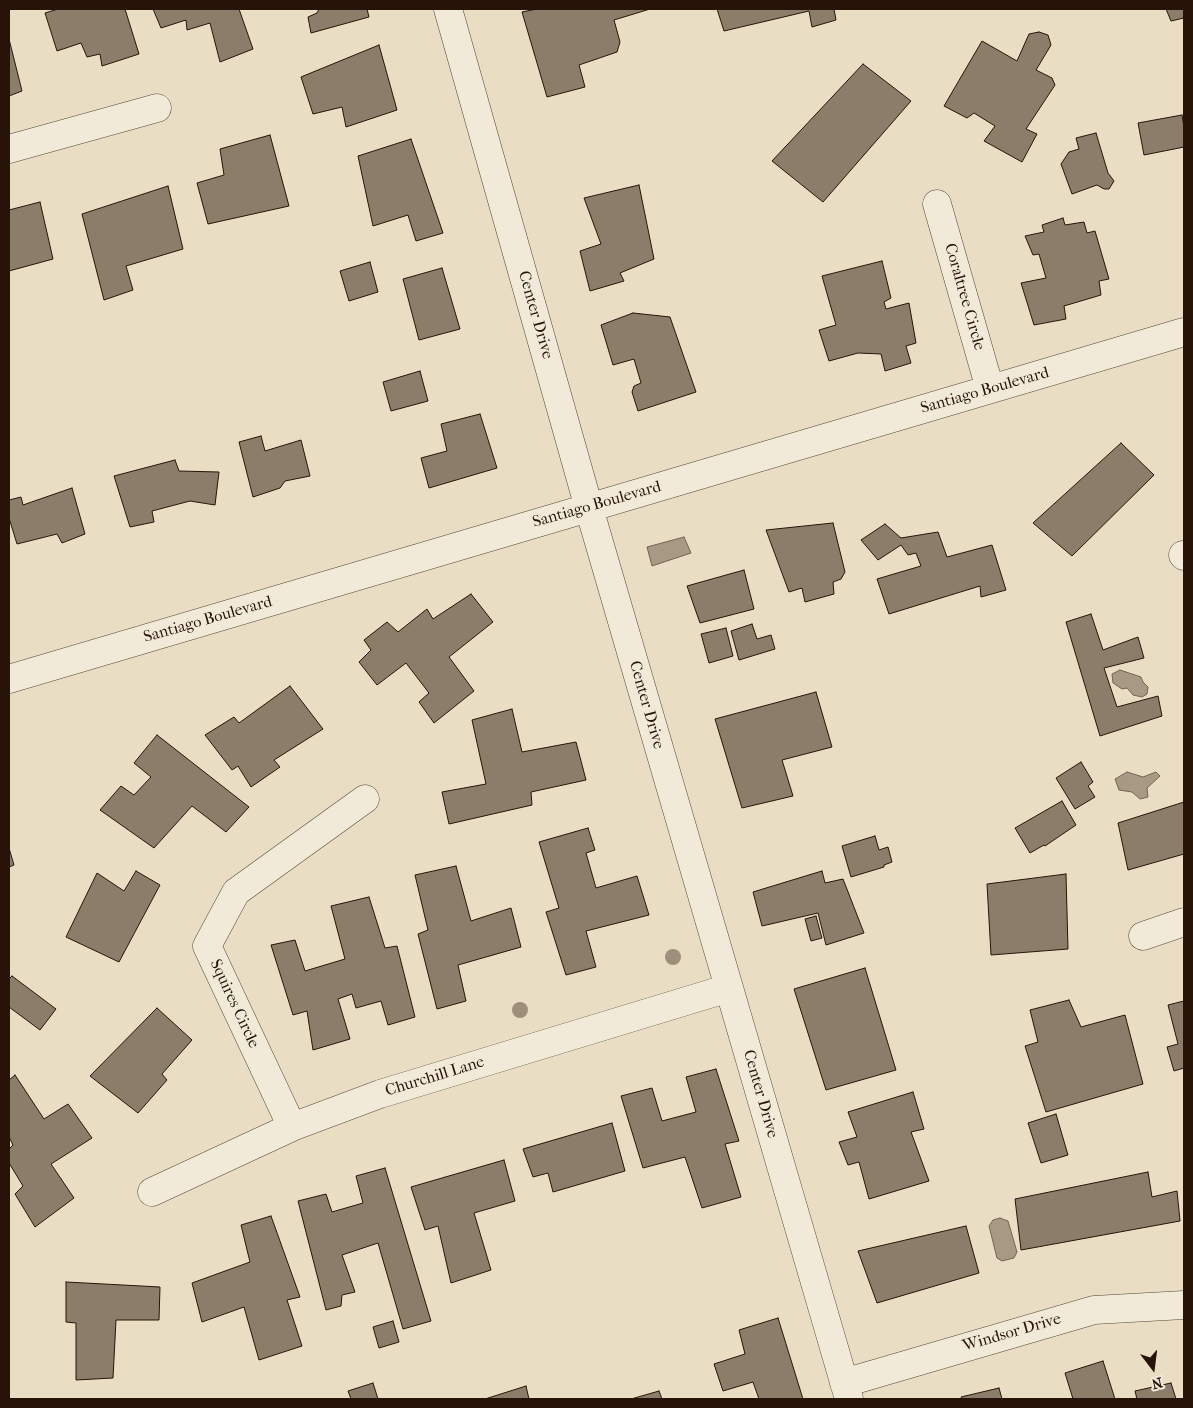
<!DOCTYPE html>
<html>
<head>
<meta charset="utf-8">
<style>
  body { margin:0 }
  #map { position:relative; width:1193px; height:1408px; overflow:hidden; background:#e9dec3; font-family:"IM FELL French Canon",serif }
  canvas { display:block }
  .frame { position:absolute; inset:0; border:10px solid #281309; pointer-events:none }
  .north { position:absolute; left:1128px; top:1343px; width:50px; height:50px; -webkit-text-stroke:4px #f1ead8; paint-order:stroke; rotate:165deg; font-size:14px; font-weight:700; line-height:20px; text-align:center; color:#281309 }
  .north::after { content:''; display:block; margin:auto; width:18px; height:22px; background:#281309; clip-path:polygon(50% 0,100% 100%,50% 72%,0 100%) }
</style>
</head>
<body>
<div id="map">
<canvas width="1193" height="1408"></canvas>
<div class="frame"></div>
<div class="north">N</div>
</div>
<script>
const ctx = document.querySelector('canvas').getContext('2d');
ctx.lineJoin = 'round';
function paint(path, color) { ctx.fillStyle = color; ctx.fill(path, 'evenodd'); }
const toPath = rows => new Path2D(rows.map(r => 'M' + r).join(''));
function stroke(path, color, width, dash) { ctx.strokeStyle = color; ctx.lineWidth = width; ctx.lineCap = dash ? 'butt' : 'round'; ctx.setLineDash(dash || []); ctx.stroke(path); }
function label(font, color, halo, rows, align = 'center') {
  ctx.font = font + ' "IM FELL French Canon",serif'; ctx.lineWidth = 4.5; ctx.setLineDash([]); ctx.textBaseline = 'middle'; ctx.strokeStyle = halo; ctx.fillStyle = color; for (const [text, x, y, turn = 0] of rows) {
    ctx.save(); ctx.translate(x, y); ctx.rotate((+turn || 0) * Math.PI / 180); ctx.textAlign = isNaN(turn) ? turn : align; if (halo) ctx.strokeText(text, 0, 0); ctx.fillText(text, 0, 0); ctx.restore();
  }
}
const water = toPath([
  [684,537,691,553,652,566,647,547,684,537],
  [1120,670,1141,677,1143,682,1148,687,1147,694,1142,697,1133,695,1127,688,1122,689,1113,683,1112,674,1120,670],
  [1127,772,1143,777,1156,772,1160,776,1147,788,1148,797,1140,799,1132,792,1119,790,1115,779,1127,772],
  [1000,1218,1008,1221,1017,1252,1014,1258,1002,1261,997,1258,989,1226,993,1220,1000,1218]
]);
paint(water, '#a79984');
stroke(water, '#746353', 1);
const building = toPath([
  [58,9,125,9,139,54,102,66,100,54,87,57,81,43,57,51,45,13,58,9],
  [153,9,239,9,253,49,220,62,210,23,187,30,186,20,161,28,153,9],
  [319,9,367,9,369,17,311,33,308,17,317,13,319,9],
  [537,9,650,9,614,20,620,42,617,52,579,65,585,87,547,97,522,12,537,9],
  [717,9,834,9,836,20,812,27,809,11,724,31,717,9],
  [1166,9,1184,9,1184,18,1171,21,1166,9],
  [1039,32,1048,35,1051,45,1036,70,1052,78,1055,85,1026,129,1037,134,1022,162,984,141,995,126,974,113,967,118,944,106,982,41,1017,61,1029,34,1039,32],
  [9,39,22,91,9,96,9,39],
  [379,45,397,110,346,127,342,107,313,114,301,77,379,45],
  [863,64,911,101,823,202,772,161,863,64],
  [1182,115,1184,127,1184,147,1144,155,1138,123,1182,115],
  [1096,133,1108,173,1114,181,1109,189,1104,189,1097,185,1072,194,1061,164,1069,152,1079,149,1076,138,1096,133],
  [270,135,289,206,208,224,197,183,224,175,220,149,270,135],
  [411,139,443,233,416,241,408,215,373,226,358,156,411,139],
  [639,185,654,259,620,273,624,281,590,291,580,251,601,244,584,198,639,185],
  [168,186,183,249,126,266,133,290,104,300,82,214,168,186],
  [40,202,53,259,9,271,9,210,40,202],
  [1063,218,1065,225,1084,222,1087,233,1095,231,1109,279,1099,281,1101,295,1064,306,1066,319,1034,325,1021,283,1046,278,1039,254,1033,255,1025,236,1044,232,1042,225,1063,218],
  [882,261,891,298,884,302,886,309,909,303,916,343,906,346,911,363,885,371,881,354,858,353,829,361,819,330,836,325,822,276,882,261],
  [370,262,378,292,349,301,340,271,370,262],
  [442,268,460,329,419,340,403,279,442,268],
  [633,313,670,317,696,392,638,411,632,392,634,386,641,383,634,359,613,365,601,325,633,313],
  [420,371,428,401,391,411,383,382,420,371],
  [480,414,497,468,429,488,421,458,447,451,441,424,480,414],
  [261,436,265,451,301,440,310,476,285,481,280,488,253,497,239,442,261,436],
  [1121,443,1154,475,1072,556,1033,523,1121,443],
  [175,460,179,471,219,472,215,505,190,501,152,511,154,522,130,527,114,476,175,460],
  [72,488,85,534,62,543,57,534,17,544,9,518,9,500,21,497,23,505,72,488],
  [833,523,845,572,841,579,833,582,834,594,805,602,802,588,789,592,766,530,833,523],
  [885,524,901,538,938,532,947,557,992,545,1006,590,981,597,980,586,889,614,877,579,921,566,916,553,908,555,901,545,878,560,861,540,885,524],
  [744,570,754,609,700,623,687,586,744,570],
  [471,594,493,622,449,657,474,691,434,723,419,702,429,693,406,663,377,685,359,662,371,650,364,640,387,622,398,632,427,609,433,619,471,594],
  [1091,614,1103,650,1138,637,1144,658,1104,668,1117,707,1158,696,1162,716,1100,736,1066,622,1091,614],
  [752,624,757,639,771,635,775,649,739,660,731,631,752,624],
  [726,628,733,656,709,663,701,634,726,628],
  [290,686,323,729,274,760,280,767,251,787,238,766,232,770,205,735,234,717,239,723,290,686],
  [816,692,832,747,782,760,793,796,742,808,715,719,816,692],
  [512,709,522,752,576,742,586,780,531,792,532,805,449,824,442,792,486,784,472,720,512,709],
  [157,735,249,807,226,832,192,806,154,848,100,810,121,786,134,795,151,777,134,763,157,735],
  [1081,762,1093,782,1088,786,1095,797,1075,809,1056,778,1081,762],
  [1062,801,1076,825,1045,846,1044,845,1030,853,1015,828,1062,801],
  [1184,802,1184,854,1128,870,1118,823,1184,802],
  [588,828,595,850,586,853,596,888,637,876,649,915,586,931,596,967,566,975,546,912,559,908,539,842,588,828],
  [875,836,879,850,888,847,892,862,884,865,884,867,851,877,842,846,875,836],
  [9,848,14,865,9,867,9,848],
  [456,866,471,921,511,908,521,947,458,965,466,1001,437,1009,418,934,428,930,415,875,456,866],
  [136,871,160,885,119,962,66,937,97,873,124,891,136,871],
  [822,871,825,883,843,879,864,933,826,945,818,913,762,926,753,892,822,871],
  [1066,874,1068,949,991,955,987,884,1066,874],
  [369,897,385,948,397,946,415,1017,388,1025,381,1001,356,1008,352,994,338,999,350,1039,313,1050,307,1011,293,1015,271,945,295,940,305,971,345,959,331,906,369,897],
  [816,916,822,938,811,941,805,919,816,916],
  [865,968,896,1070,826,1090,794,989,865,968],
  [12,976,56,1009,40,1030,9,1007,9,979,12,976],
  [1069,1000,1081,1027,1125,1015,1143,1084,1046,1112,1025,1046,1038,1042,1030,1010,1069,1000],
  [1184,1001,1184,1068,1174,1071,1167,1047,1178,1044,1168,1005,1184,1001],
  [157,1008,192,1040,162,1074,167,1080,138,1113,90,1076,157,1008],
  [716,1069,739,1141,725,1144,741,1197,702,1208,685,1157,643,1168,621,1096,652,1088,662,1121,696,1112,686,1077,716,1069],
  [15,1075,44,1119,68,1104,92,1138,51,1164,74,1198,35,1227,15,1194,23,1186,9,1163,9,1149,13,1145,9,1137,9,1080,15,1075],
  [913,1092,924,1129,911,1132,929,1181,869,1199,859,1162,848,1165,839,1142,857,1137,848,1112,913,1092],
  [1056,1114,1068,1155,1041,1163,1028,1123,1056,1114],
  [612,1123,625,1171,553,1192,548,1173,533,1177,523,1149,612,1123],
  [504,1160,515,1201,474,1213,491,1270,451,1283,438,1226,425,1230,411,1187,504,1160],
  [385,1168,431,1321,403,1329,378,1243,342,1255,355,1292,342,1295,341,1306,326,1310,298,1201,326,1194,332,1212,363,1203,356,1176,385,1168],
  [1148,1172,1152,1197,1177,1191,1180,1221,1021,1250,1015,1199,1148,1172],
  [271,1216,300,1297,287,1300,302,1346,259,1360,244,1307,202,1322,192,1283,250,1262,241,1225,271,1216],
  [966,1226,979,1273,877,1303,858,1251,966,1226],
  [66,1282,160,1287,159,1320,116,1320,113,1378,76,1380,76,1323,66,1322,66,1282],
  [778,1318,803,1399,759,1399,753,1382,723,1391,714,1364,745,1354,739,1330,778,1318],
  [393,1321,399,1342,379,1348,373,1327,393,1321],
  [1103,1361,1115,1399,1073,1399,1065,1373,1103,1361],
  [373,1383,378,1399,351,1399,348,1391,373,1383],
  [1171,1383,1176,1399,1137,1399,1135,1391,1171,1383],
  [526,1386,529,1399,485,1399,526,1386],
  [999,1388,1002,1399,962,1399,961,1397,999,1388],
  [659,1391,662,1399,631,1399,659,1391]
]);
paint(building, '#8c7d6a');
stroke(building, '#281309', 1);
const minor = toPath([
  [448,9,589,508,849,1399],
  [9,149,157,108],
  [937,204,990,389],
  [1183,555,1184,556],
  [9,679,1184,332],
  [1143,936,1184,922],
  [292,1127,207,946,236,892,365,799],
  [152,1192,292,1127,380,1094,729,988],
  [844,1383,1094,1310,1184,1305]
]);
stroke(minor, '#584638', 29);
stroke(minor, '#f1ead8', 28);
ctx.fillStyle = '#9e8f7a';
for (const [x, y] of [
  [673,957],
  [520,1010]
]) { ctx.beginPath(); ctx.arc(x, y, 8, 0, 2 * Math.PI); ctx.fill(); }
label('16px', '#281309', '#f1ead8', [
  ["Coraltree Circle",964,297,74],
  ["Center Drive",535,315,74],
  ["Santiago Boulevard",985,391,-16],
  ["Santiago Boulevard",597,505,-16],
  ["Santiago Boulevard",208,620,-16],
  ["Center Drive",646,705,74],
  ["Squires Circle",234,1004,65],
  ["Churchill Lane",435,1077,-17],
  ["Center Drive",760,1094,74],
  ["Windsor Drive",1012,1333,-16]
]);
</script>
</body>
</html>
